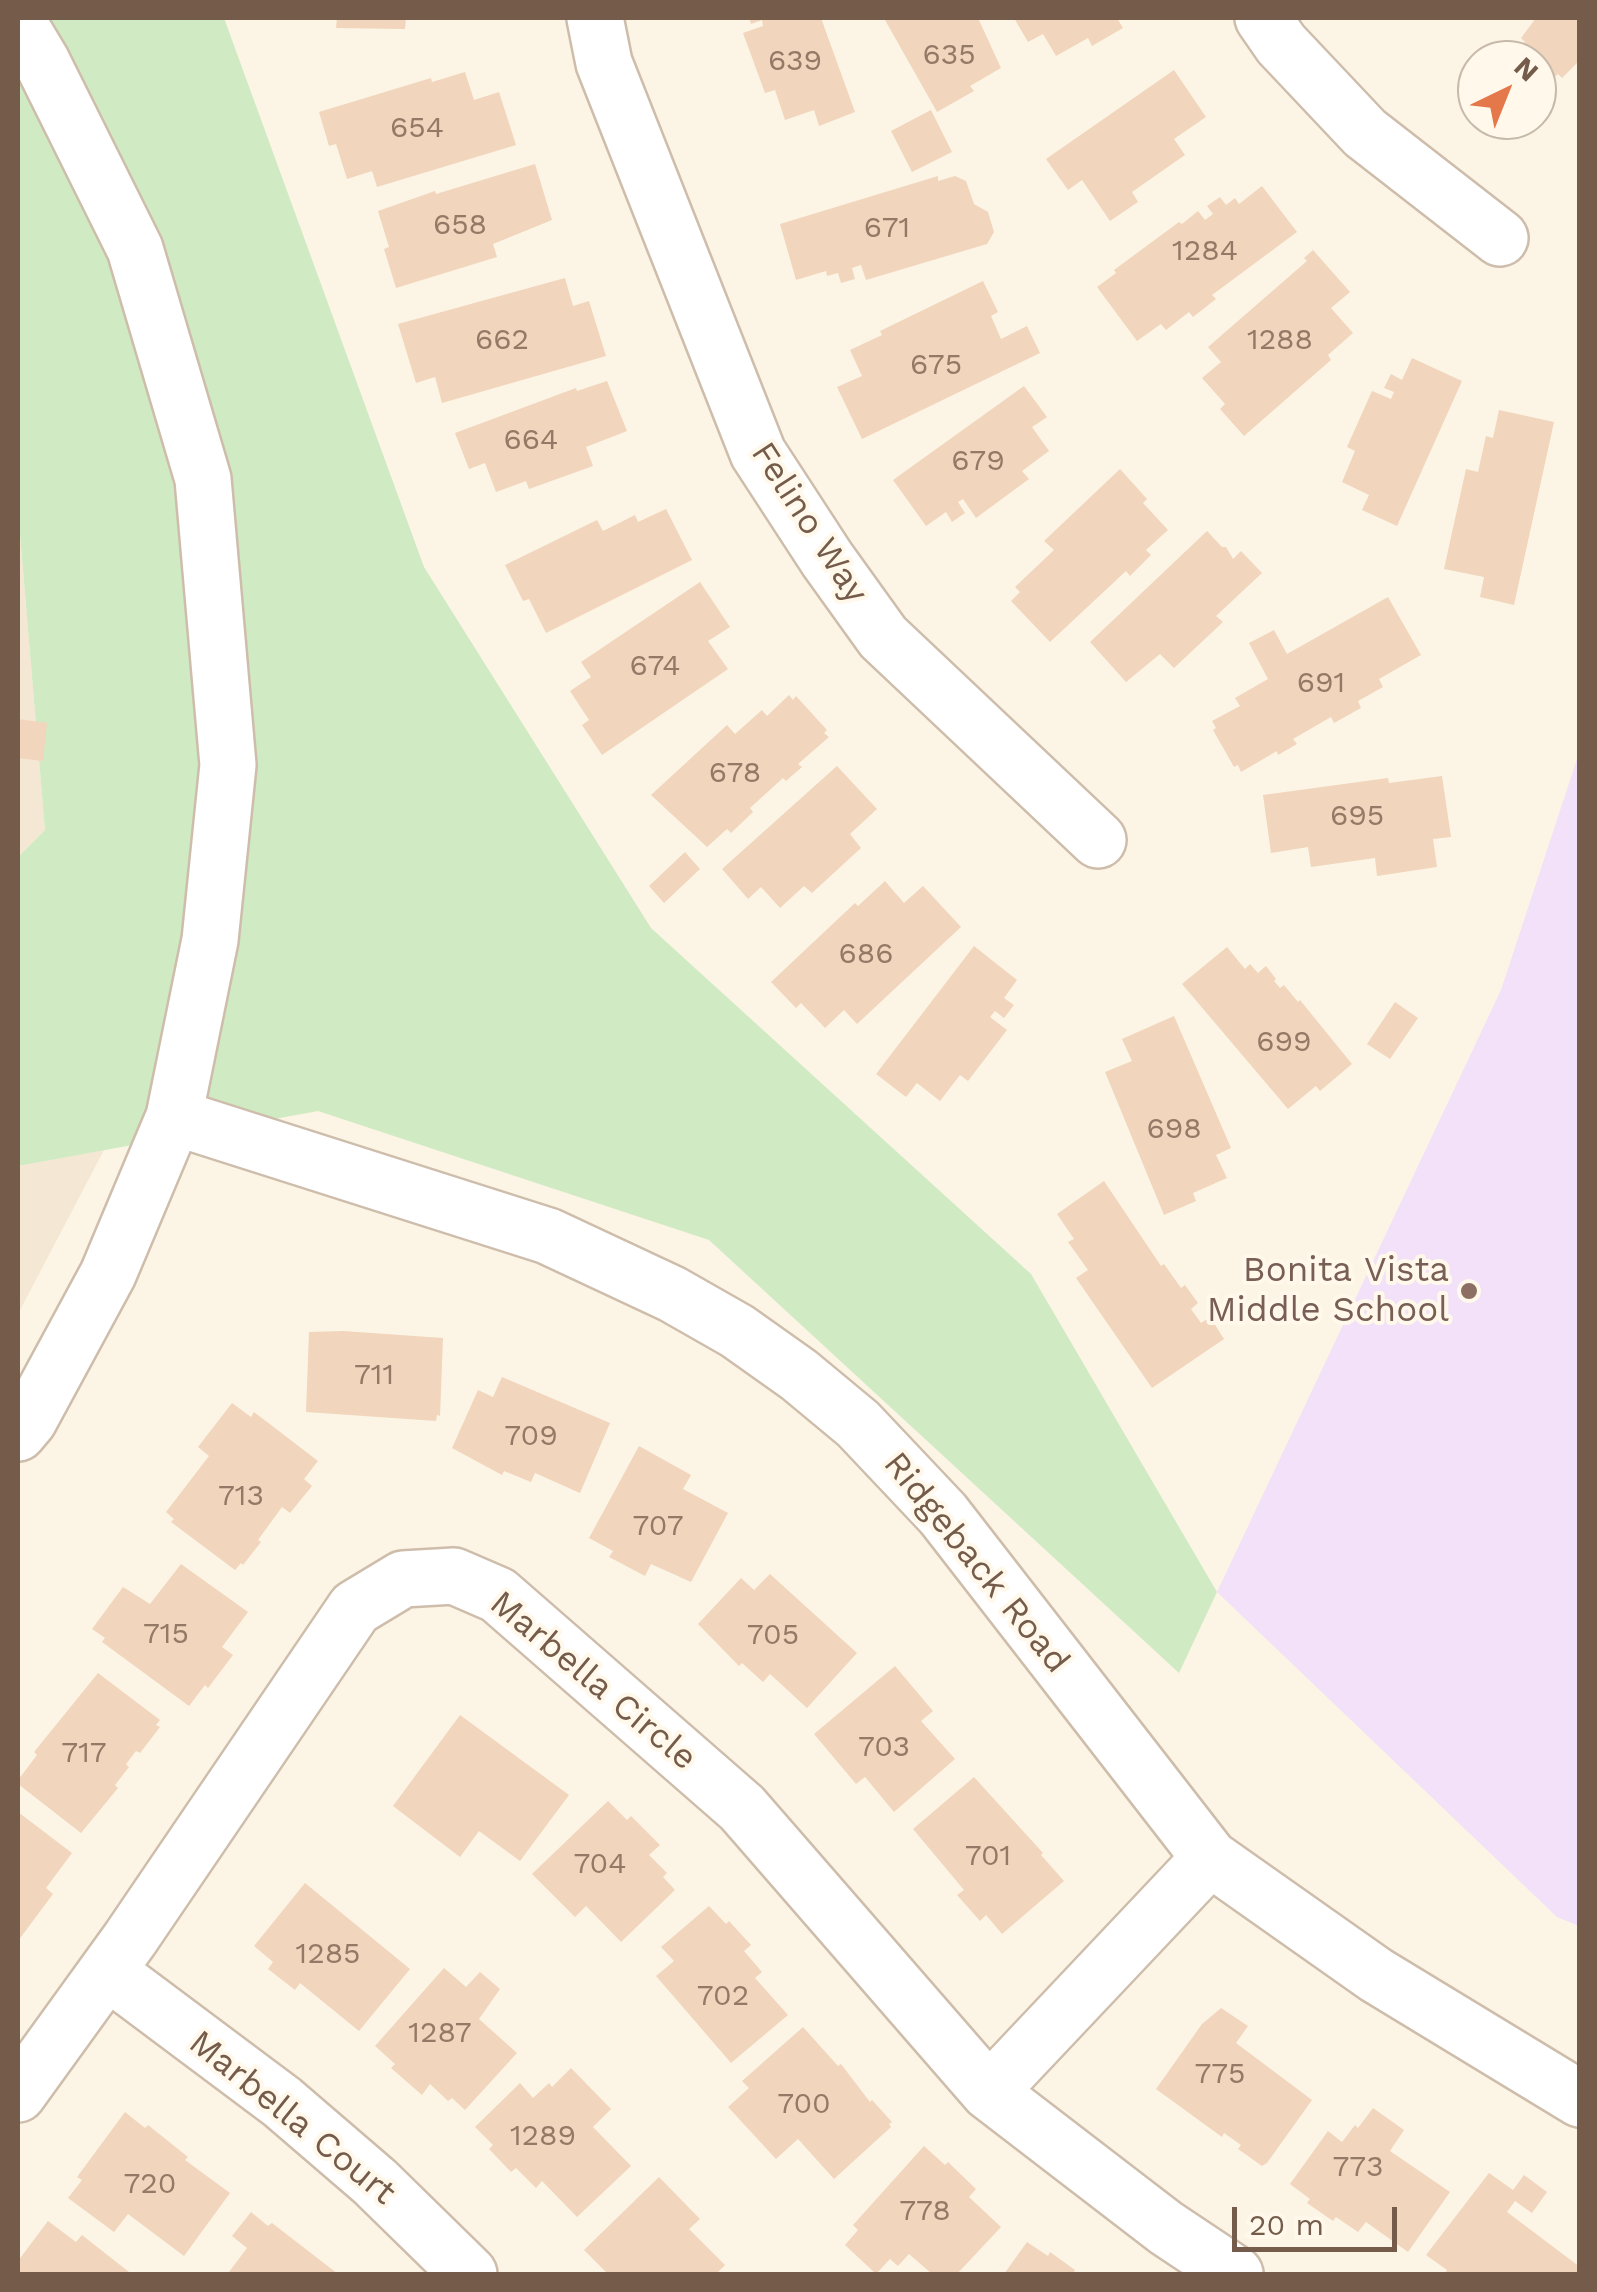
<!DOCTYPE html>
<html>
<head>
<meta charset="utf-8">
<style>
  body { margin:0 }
  #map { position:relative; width:1597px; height:2292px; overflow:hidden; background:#fcf5e5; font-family:"Work Sans",sans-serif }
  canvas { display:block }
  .frame { position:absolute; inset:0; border:20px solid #755c4a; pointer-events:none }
  .north { position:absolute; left:1457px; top:40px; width:100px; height:100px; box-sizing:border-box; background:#fff8eb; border:2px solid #c8baab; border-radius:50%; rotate:43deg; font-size:28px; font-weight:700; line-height:40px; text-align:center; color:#755c4a }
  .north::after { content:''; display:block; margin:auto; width:35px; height:45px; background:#e5784b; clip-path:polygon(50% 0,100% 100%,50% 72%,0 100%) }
  .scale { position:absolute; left:1232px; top:2207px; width:165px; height:45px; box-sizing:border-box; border:5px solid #755c4a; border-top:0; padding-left:12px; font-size:30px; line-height:35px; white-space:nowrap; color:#755c4a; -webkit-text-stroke:8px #fff8eb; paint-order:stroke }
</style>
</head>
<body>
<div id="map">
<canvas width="1597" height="2292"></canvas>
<div class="frame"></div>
<div class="north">N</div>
<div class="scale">20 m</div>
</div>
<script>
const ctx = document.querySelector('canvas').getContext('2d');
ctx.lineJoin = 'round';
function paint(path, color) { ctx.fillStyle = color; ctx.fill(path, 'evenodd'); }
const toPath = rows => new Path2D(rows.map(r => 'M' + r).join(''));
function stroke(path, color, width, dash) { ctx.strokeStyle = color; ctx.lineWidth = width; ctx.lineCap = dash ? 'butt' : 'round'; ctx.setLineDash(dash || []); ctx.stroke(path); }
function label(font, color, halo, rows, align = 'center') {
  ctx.font = font + ' "Work Sans",sans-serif'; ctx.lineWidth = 8; ctx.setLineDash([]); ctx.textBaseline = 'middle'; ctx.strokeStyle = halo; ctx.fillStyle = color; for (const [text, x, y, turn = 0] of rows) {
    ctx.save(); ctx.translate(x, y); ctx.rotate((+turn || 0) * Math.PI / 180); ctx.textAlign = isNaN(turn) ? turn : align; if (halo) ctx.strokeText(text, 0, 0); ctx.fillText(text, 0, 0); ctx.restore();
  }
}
paint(toPath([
  [18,511,45,830,18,857],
  [104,1150,18,1314,18,1166]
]), '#f4e7d3');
paint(toPath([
  [1579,753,1579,1926,1557,1917,1217,1592,1501,990]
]), '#f2e1f8');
paint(toPath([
  [18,18,224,18,424,567,651,928,1031,1274,1217,1592,1179,1673,709,1240,318,1111,18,1166,18,857,45,830,18,511]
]), '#d0eac3');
paint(toPath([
  [337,18,406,18,405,29,336,28],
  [749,18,821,18,855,112,819,126,814,110,785,120,775,90,765,93,743,33,763,26,762,20,751,24],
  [890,18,978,18,1001,68,970,86,974,91,937,112,885,20],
  [1014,18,1117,18,1123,28,1092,46,1088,38,1056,56,1043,34,1028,42],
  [1536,18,1580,18,1580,60,1562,78,1558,74,1551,80,1537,67,1537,60,1530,60,1518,49,1525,42,1521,38],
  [1174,70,1206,117,1174,139,1185,155,1132,192,1138,202,1110,221,1082,180,1068,190,1046,159],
  [465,72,474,100,499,92,516,145,377,187,372,171,347,179,336,144,329,146,319,112,431,78,432,82],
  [931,110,952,152,912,172,891,131],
  [535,164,552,220,493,244,497,257,396,288,384,249,389,247,378,211,435,191,436,194],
  [938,176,938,181,955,176,966,181,974,204,988,212,994,232,987,244,866,280,861,265,852,268,855,279,841,283,838,273,827,276,826,271,796,280,780,224],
  [1262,186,1297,232,1212,295,1216,299,1193,317,1189,312,1166,330,1161,324,1137,341,1097,287,1116,273,1114,270,1179,222,1182,224,1198,211,1205,220,1213,214,1207,206,1220,197,1226,205,1235,198,1239,204],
  [1313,250,1350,292,1331,308,1353,333,1328,355,1331,360,1244,436,1220,409,1225,404,1202,378,1221,362,1208,347,1307,261,1304,258],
  [565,278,573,306,589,301,606,356,442,403,435,377,416,383,398,324],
  [983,281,998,312,991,316,1001,339,1027,326,1040,353,862,439,837,387,862,376,850,350,882,335,880,331],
  [1412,358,1462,381,1397,526,1362,510,1369,495,1342,482,1355,451,1347,447,1372,391,1391,399,1394,392,1384,388,1391,374,1402,380],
  [607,381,627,431,586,447,593,466,529,489,526,481,496,492,485,463,469,469,455,433,576,388,577,391],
  [1024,386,1047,417,1032,427,1049,451,1022,471,1029,479,976,518,963,499,958,502,965,513,952,522,946,512,926,526,893,480],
  [1499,410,1554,422,1514,605,1480,597,1484,577,1444,569,1466,469,1478,472,1486,436,1493,438],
  [1120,469,1147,499,1143,503,1168,530,1146,550,1151,555,1130,576,1126,571,1050,642,1011,601,1020,592,1015,587,1054,550,1044,541],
  [666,509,692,560,546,633,529,599,523,601,505,565,597,520,603,531,635,515,638,522],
  [1207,531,1222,547,1226,547,1233,559,1241,551,1262,573,1216,616,1223,622,1174,668,1160,654,1126,682,1090,642],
  [700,582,730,627,708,641,728,669,602,755,582,725,589,720,570,691,591,677,581,662],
  [1388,597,1421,655,1379,679,1383,687,1358,701,1361,708,1334,723,1331,717,1293,739,1297,744,1278,755,1277,751,1241,772,1238,765,1234,767,1213,730,1216,728,1212,721,1240,706,1235,698,1268,679,1249,643,1274,630,1287,654],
  [789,695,793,700,796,696,827,730,824,733,829,737,798,764,802,767,786,781,783,778,750,808,753,812,731,833,727,829,707,847,651,795,727,725,735,734,762,710,767,716],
  [18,719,47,723,43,761,18,758],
  [837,766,877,809,850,834,861,848,812,893,804,886,780,908,761,887,748,899,722,869],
  [1442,776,1451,837,1433,839,1437,867,1377,876,1375,858,1311,867,1308,847,1271,853,1263,795,1388,778,1389,783],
  [685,852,700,869,664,903,649,886],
  [885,881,904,903,923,886,961,927,857,1024,844,1010,825,1028,801,1003,796,1008,771,982,855,903,858,906],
  [974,946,1017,980,1004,998,1014,1005,1004,1018,995,1011,990,1017,1007,1030,968,1081,960,1075,940,1101,917,1083,906,1097,876,1074],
  [1227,947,1245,969,1250,964,1258,973,1266,966,1276,979,1274,981,1280,988,1284,985,1298,1002,1300,1000,1352,1064,1320,1091,1316,1086,1288,1109,1182,984],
  [1395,1002,1418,1018,1390,1059,1367,1044],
  [1174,1016,1231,1148,1216,1155,1227,1178,1193,1193,1196,1201,1164,1215,1105,1072,1132,1061,1122,1039],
  [1104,1181,1161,1266,1164,1264,1181,1288,1185,1285,1198,1303,1191,1309,1201,1323,1210,1317,1224,1339,1152,1388,1076,1278,1088,1270,1068,1242,1074,1239,1057,1214],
  [343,1331,443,1338,440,1416,437,1415,436,1421,306,1412,309,1332],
  [502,1377,610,1423,580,1493,535,1473,531,1482,504,1471,502,1475,452,1448,478,1390,493,1397],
  [232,1403,251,1417,254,1412,318,1461,304,1479,312,1486,290,1513,282,1507,258,1540,261,1542,243,1565,241,1563,235,1570,171,1522,174,1519,166,1512,209,1456,198,1447],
  [639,1446,691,1475,683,1489,728,1513,691,1582,651,1564,645,1576,609,1557,613,1551,589,1538],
  [181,1564,248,1612,222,1647,233,1655,208,1688,205,1685,189,1706,102,1642,105,1638,92,1629,123,1587,150,1604],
  [770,1574,857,1653,807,1708,770,1674,763,1682,742,1663,739,1666,698,1624,741,1578,754,1590],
  [895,1666,933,1711,921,1721,955,1759,894,1812,865,1777,856,1784,814,1734],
  [98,1673,160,1720,156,1725,160,1727,140,1753,136,1751,126,1764,129,1767,115,1785,118,1788,81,1833,18,1784,18,1780,37,1755,34,1752],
  [460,1715,569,1795,520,1861,479,1831,460,1857,393,1806],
  [974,1777,1043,1853,1041,1855,1064,1881,1002,1934,986,1915,980,1921,957,1895,964,1890,913,1829],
  [608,1801,627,1820,631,1816,660,1845,649,1855,667,1873,663,1877,675,1890,621,1942,586,1906,575,1917,532,1874],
  [18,1812,72,1853,46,1888,53,1894,18,1941],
  [305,1883,410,1969,359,2031,300,1983,295,1990,268,1969,273,1962,254,1946],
  [709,1906,726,1924,729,1921,751,1945,744,1951,762,1972,755,1978,788,2015,731,2063,656,1976,674,1961,661,1947],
  [444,1968,466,1987,480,1972,500,1989,479,2019,517,2053,465,2110,452,2098,448,2101,430,2084,422,2095,391,2068,395,2064,375,2046],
  [1221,2008,1248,2026,1236,2043,1312,2100,1267,2163,1262,2166,1238,2149,1241,2145,1224,2133,1222,2137,1156,2089,1202,2024],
  [803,2027,838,2066,841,2064,870,2102,872,2100,892,2122,889,2124,891,2127,834,2179,798,2139,776,2159,728,2107,749,2088,742,2081],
  [571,2068,611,2109,593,2127,631,2166,577,2217,542,2181,536,2188,516,2168,511,2172,489,2149,493,2145,475,2127,520,2083,533,2098,549,2083,552,2087],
  [1373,2108,1404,2130,1390,2151,1450,2192,1408,2252,1366,2222,1358,2232,1336,2217,1333,2221,1307,2203,1310,2199,1290,2184,1328,2131,1342,2142,1355,2125,1358,2128],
  [125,2112,145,2128,148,2125,188,2157,185,2160,230,2193,184,2256,128,2214,114,2232,68,2198,82,2180,77,2177],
  [924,2146,945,2165,948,2162,976,2189,969,2197,1001,2227,957,2274,932,2274,909,2254,898,2266,890,2259,876,2274,845,2245,858,2230,853,2225],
  [1489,2173,1513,2190,1524,2175,1547,2192,1532,2213,1515,2201,1507,2212,1580,2267,1577,2274,1445,2274,1447,2270,1426,2255],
  [659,2177,700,2219,689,2229,725,2265,716,2274,608,2274,584,2250],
  [251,2212,268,2226,272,2223,338,2274,232,2274,229,2272,247,2248,232,2236],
  [48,2221,76,2242,82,2235,129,2272,127,2274,18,2274,18,2261],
  [1027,2242,1048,2256,1050,2252,1075,2270,1073,2274,1004,2274]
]), '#f1d5bc');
const minor = toPath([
  [595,18,604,63,758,453,827,559,883,637,1098,840],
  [1263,18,1281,44,1365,133,1500,238],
  [18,22,42,62,135,249,203,479,228,765,210,940,174,1117,108,1274,29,1420,18,1433],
  [174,1117,548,1236,672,1294,737,1331,799,1375,858,1424,943,1514,1210,1858,1376,1975,1580,2099],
  [107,1971,282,2102,375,2182,469,2274],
  [989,2092,1210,1858],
  [18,2094,130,1939,355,1608,403,1579,454,1576,498,1595,742,1808,989,2092,1166,2228,1235,2274]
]);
stroke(minor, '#cebdab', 60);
stroke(minor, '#fff', 55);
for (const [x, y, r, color] of [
  [1469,1291,10,"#8d6e63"]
]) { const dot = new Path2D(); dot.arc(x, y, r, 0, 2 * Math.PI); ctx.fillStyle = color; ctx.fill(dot); stroke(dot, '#fff8eb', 4); }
label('30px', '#947a66', null, [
  ["635",949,55],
  ["639",795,61],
  ["654",417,128],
  ["658",460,225],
  ["671",887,228],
  ["1284",1205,251],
  ["662",502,340],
  ["1288",1280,340],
  ["675",936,365],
  ["664",531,440],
  ["679",978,461],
  ["674",655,666],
  ["691",1321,683],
  ["678",735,773],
  ["695",1357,816],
  ["686",866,954],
  ["699",1284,1042],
  ["698",1174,1129],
  ["711",374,1375],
  ["709",531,1436],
  ["713",241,1496],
  ["707",658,1526],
  ["715",166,1634],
  ["705",773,1635],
  ["703",884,1747],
  ["717",84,1753],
  ["701",988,1856],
  ["704",600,1864],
  ["1285",328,1954],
  ["702",723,1996],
  ["1287",440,2033],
  ["775",1220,2074],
  ["700",804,2104],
  ["1289",543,2136],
  ["773",1358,2167],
  ["720",150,2184],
  ["778",925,2211]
]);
label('35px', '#755c4a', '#fff8eb', [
  ["Felino Way",809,523,57],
  ["Ridgeback Road",976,1563,51],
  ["Marbella Circle",593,1681,40],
  ["Marbella Court",292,2118,39]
]);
label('35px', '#785e54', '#fff8eb', [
  ["Bonita Vista",1449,1271],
  ["Middle School",1449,1311]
], 'right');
</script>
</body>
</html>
